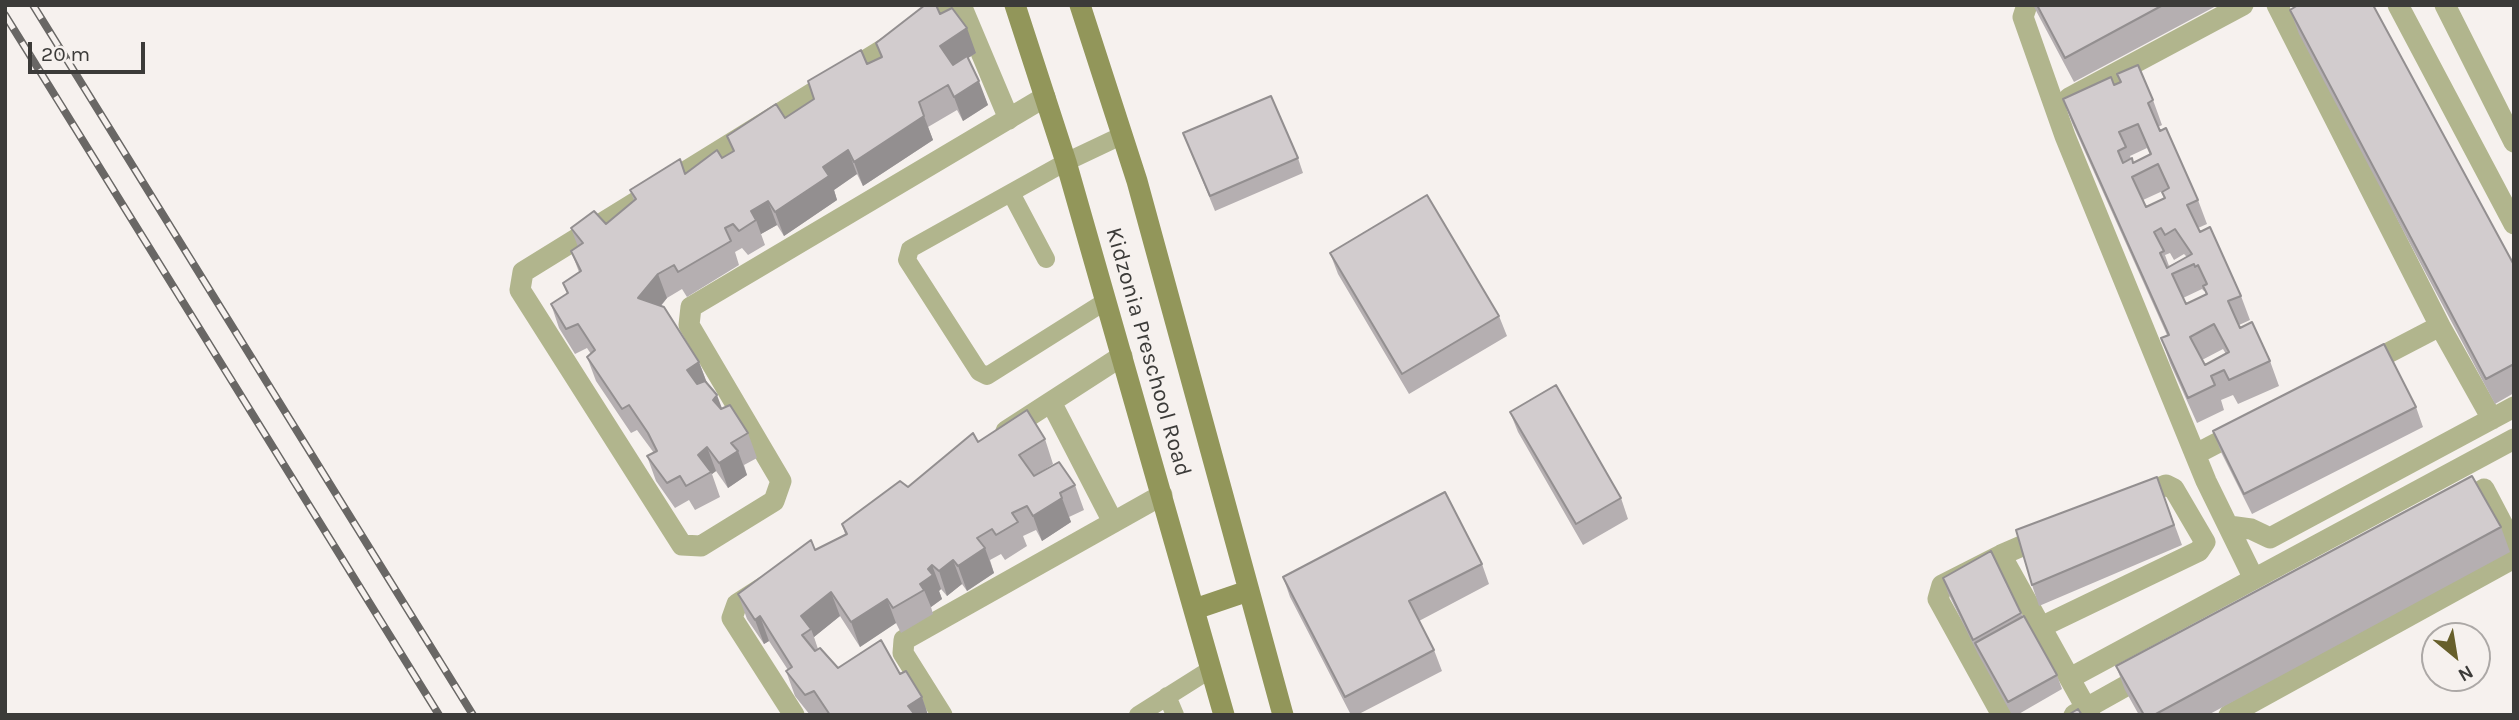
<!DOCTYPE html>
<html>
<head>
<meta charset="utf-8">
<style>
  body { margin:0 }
  #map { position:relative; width:2519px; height:720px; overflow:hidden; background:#f6f1ee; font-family:Karla,sans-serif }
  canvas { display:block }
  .frame { position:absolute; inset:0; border:7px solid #3c3b39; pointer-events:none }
  .north { position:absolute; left:2421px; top:622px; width:70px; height:70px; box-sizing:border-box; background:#f6f1ee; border:2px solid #aca8a6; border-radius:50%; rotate:150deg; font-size:19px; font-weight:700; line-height:28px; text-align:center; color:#3c3b39 }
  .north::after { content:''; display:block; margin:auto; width:24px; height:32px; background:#675f2b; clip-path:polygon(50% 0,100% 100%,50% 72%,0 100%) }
  .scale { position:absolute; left:28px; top:42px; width:117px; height:32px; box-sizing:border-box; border:4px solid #3c3b39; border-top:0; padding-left:9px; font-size:21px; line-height:24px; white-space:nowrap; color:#3c3b39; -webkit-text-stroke:5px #f6f1ee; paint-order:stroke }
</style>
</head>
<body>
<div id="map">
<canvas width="2519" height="720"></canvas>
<div class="frame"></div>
<div class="north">N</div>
<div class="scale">20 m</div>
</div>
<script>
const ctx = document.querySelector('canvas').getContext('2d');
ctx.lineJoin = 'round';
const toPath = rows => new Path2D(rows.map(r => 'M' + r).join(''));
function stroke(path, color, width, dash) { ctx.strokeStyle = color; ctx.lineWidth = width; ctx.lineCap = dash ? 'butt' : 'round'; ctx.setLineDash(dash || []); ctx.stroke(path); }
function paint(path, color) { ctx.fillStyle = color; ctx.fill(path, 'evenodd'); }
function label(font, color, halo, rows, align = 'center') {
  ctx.font = font + ' Karla,sans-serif'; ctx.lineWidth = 7; ctx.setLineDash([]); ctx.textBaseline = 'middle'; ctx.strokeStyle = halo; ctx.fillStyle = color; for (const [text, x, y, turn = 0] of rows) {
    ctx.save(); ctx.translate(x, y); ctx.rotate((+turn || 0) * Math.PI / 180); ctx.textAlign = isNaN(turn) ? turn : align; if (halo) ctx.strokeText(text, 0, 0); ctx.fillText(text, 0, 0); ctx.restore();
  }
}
stroke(toPath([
  [1011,193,1046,259],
  [1106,301,987,376,979,372,907,260,910,249,1066,162,1123,135],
  [1167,696,1175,715],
  [1138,715,1211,669]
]), '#b1b58d', 18);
stroke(toPath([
  [955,5,523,272,520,290,682,545,701,546,774,501,781,481,689,325,691,307,1045,97],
  [961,5,1009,119],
  [2027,5,2023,17,2065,136,2206,481,2254,579],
  [2277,5,2440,326,2365,365],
  [2398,5,2514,224],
  [2445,5,2514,142],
  [2069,98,2243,5],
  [2440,326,2492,419],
  [1051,402,1113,522],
  [1006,431,1122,356],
  [2196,454,2240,431],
  [2456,505,2484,489,2514,546],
  [2229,526,2251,529,2270,538,2514,407],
  [2001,555,2045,536],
  [765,586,737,604,732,618,794,715],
  [2041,627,2199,551,2205,542,2174,489,2166,485,2136,498],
  [2070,678,2514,439],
  [942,715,903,653,904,640,1162,495],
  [2002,715,1938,599,1942,585,2001,555,2090,715],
  [2074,715,2149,673],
  [2229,715,2514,558]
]), '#b1b58d', 21);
stroke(toPath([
  [1015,5,1066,162,1224,715],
  [1080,5,1137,181,1283,715],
  [1195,609,1248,591]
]), '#92965a', 21);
const rail = toPath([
  [33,5,473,715],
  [5,15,439,715]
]);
stroke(rail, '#696765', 8);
stroke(rail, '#f6f1ee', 5, [16]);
paint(toPath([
  [2033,5,2218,5,2074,82],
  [2290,10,2514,265,2514,393,2495,404,2299,34],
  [940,14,976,53,968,58,988,105,963,121,957,110,928,127,933,140,863,186,857,174,834,190,837,200,784,236,777,225,761,234,765,245,748,255,742,248,735,252,739,265,687,297,682,289,667,298,661,306,699,362,707,383,722,409,748,433,757,458,744,465,747,475,728,488,716,471,712,474,720,497,695,510,689,500,675,508,656,481,647,456,654,453,637,430,631,433,596,381,587,357,591,354,587,348,575,354,559,328,551,304,567,294,563,283,579,272,571,251,578,247,571,228,606,224,634,201,630,190,685,174,722,158,733,151,727,136,785,118,867,64,881,57,876,43],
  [2117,74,2153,100,2162,125,2158,127,2198,200,2207,224,2198,228,2241,296,2250,320,2239,325,2240,328,2270,361,2279,386,2238,404,2233,395,2221,400,2224,410,2197,423,2170,363,2161,338,2167,335,2072,123,2063,99,2114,85,2120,82],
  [2147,148,2150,155,2133,163,2130,156],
  [2167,189,2162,192,2165,198,2146,207,2143,200],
  [2170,253,2174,260,2184,254,2187,257,2169,266,2165,255],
  [2202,289,2204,291,2205,291,2206,294,2186,304,2183,298],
  [2223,349,2226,354,2205,365,2202,360],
  [1183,133,1298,158,1303,173,1215,211],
  [1330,253,1499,316,1507,336,1409,394,1338,274],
  [2416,407,2423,427,2252,514,2221,452,2213,431],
  [1510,412,1621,498,1628,519,1583,545,1518,432],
  [1045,439,1053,464,1034,476,1075,485,1084,510,1069,517,1071,522,1042,541,1036,530,1023,536,1027,546,1005,560,1001,554,990,560,994,573,967,591,962,584,947,596,941,589,939,591,942,599,931,607,933,614,901,633,896,623,860,647,840,616,814,637,818,649,838,668,900,674,922,697,928,715,810,715,795,696,786,671,788,670,769,641,764,644,747,619,738,594,845,534,842,524,908,487,978,442],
  [2157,477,2182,545,2039,606,2032,585],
  [2501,527,2510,552,2208,715,2139,715,2125,690,2116,666],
  [1482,564,1489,584,1419,621,1434,650,1442,671,1357,715,1351,715,1290,597,1283,577],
  [1943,578,2021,613,2057,675,2062,689,2017,715,2012,715,1978,654,1948,593]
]), '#b5afb1');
paint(toPath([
  [967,28,976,53,948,71,940,46],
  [979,81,988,105,963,121,954,97],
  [924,116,933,140,863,186,854,162],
  [848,150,857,174,834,190,837,200,784,236,775,212,823,167],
  [768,201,777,225,761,234,756,220,751,211],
  [658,274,667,298,647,322,638,298],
  [699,362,708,386,696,395,687,370],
  [717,395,726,419,713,400],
  [707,447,716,471,712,474,698,455],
  [738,451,747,475,728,488,719,463],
  [1062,498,1071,522,1042,541,1033,516],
  [985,548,994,573,967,591,958,566],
  [953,560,962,584,947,596,939,571],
  [932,565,941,589,939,591,942,599,931,607,924,590,920,584,928,569],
  [831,592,840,616,814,637,811,629,801,616],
  [887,599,896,623,860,647,851,622],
  [760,616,769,641,764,644,755,620],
  [922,697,928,715,911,715,908,706]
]), '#938f90');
const building = toPath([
  [925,5,936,5,940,14,952,8,967,28,940,46,953,65,967,56,979,81,954,97,948,85,919,102,924,116,854,162,848,150,823,167,829,176,775,212,768,201,751,211,756,220,739,231,733,224,725,228,731,241,678,272,674,265,658,274,638,298,664,307,699,362,687,370,697,384,705,381,717,395,713,400,721,409,730,405,748,433,731,443,738,451,719,463,707,447,698,455,711,472,686,486,680,476,667,483,647,456,657,451,648,433,629,405,622,409,587,357,595,350,578,324,566,329,551,304,568,293,563,283,581,271,571,251,583,243,571,228,594,211,606,224,636,199,630,190,680,159,685,174,717,150,722,158,734,151,727,136,776,104,785,118,814,99,808,81,861,50,867,64,882,57,876,43,925,5],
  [2037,5,2163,5,2065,58,2037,5],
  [2298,5,2373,5,2514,265,2514,364,2486,379,2290,10,2298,5],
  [2138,65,2153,100,2148,103,2160,131,2166,128,2198,200,2187,205,2200,232,2210,227,2241,296,2228,301,2240,328,2252,322,2270,361,2229,380,2224,370,2211,376,2215,385,2188,398,2161,338,2169,335,2063,99,2111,77,2114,85,2121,82,2117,74,2138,65],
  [2138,124,2151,154,2133,163,2132,158,2123,163,2118,151,2126,147,2119,132,2138,124],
  [2158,164,2169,188,2162,192,2165,198,2146,207,2132,177,2158,164],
  [2161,228,2165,235,2175,229,2192,254,2167,268,2160,253,2164,251,2154,232,2161,228],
  [2194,264,2195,267,2198,265,2207,284,2203,286,2207,294,2186,304,2172,274,2194,264],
  [2214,324,2229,352,2205,365,2190,337,2214,324],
  [1271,96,1298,158,1210,196,1183,133,1271,96],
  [1427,195,1499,316,1402,374,1330,253,1427,195],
  [2384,344,2416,407,2244,494,2213,431,2384,344],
  [1556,385,1621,498,1576,524,1510,412,1556,385],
  [1027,410,1045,439,1019,455,1034,476,1059,462,1075,485,1060,493,1062,498,1033,516,1027,506,1012,513,1018,522,996,535,992,529,977,538,985,548,958,566,953,560,939,571,932,565,928,569,933,575,920,584,924,590,893,608,887,599,851,622,831,592,801,616,811,629,802,635,815,651,820,648,838,668,881,640,900,674,906,671,922,697,908,706,915,715,830,715,814,691,805,695,786,671,792,667,760,616,755,620,738,594,811,540,815,550,847,534,842,524,900,481,908,487,973,433,978,442,1027,410],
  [2472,476,2501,527,2154,715,2144,715,2116,666,2472,476],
  [2157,477,2174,525,2032,585,2016,530,2157,477],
  [1445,492,1482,564,1409,601,1434,650,1345,697,1283,577,1445,492],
  [1991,551,2021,613,1973,640,1943,578,1991,551],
  [2024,616,2057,675,2008,702,1975,643,2024,616],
  [2078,709,2082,715,2068,715,2078,709]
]);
paint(building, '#d2ccce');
stroke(building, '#938f90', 2);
label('23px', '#3c3b39', '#f6f1ee', [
  ["Kidzonia Preschool Road",1148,352,74]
]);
</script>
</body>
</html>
